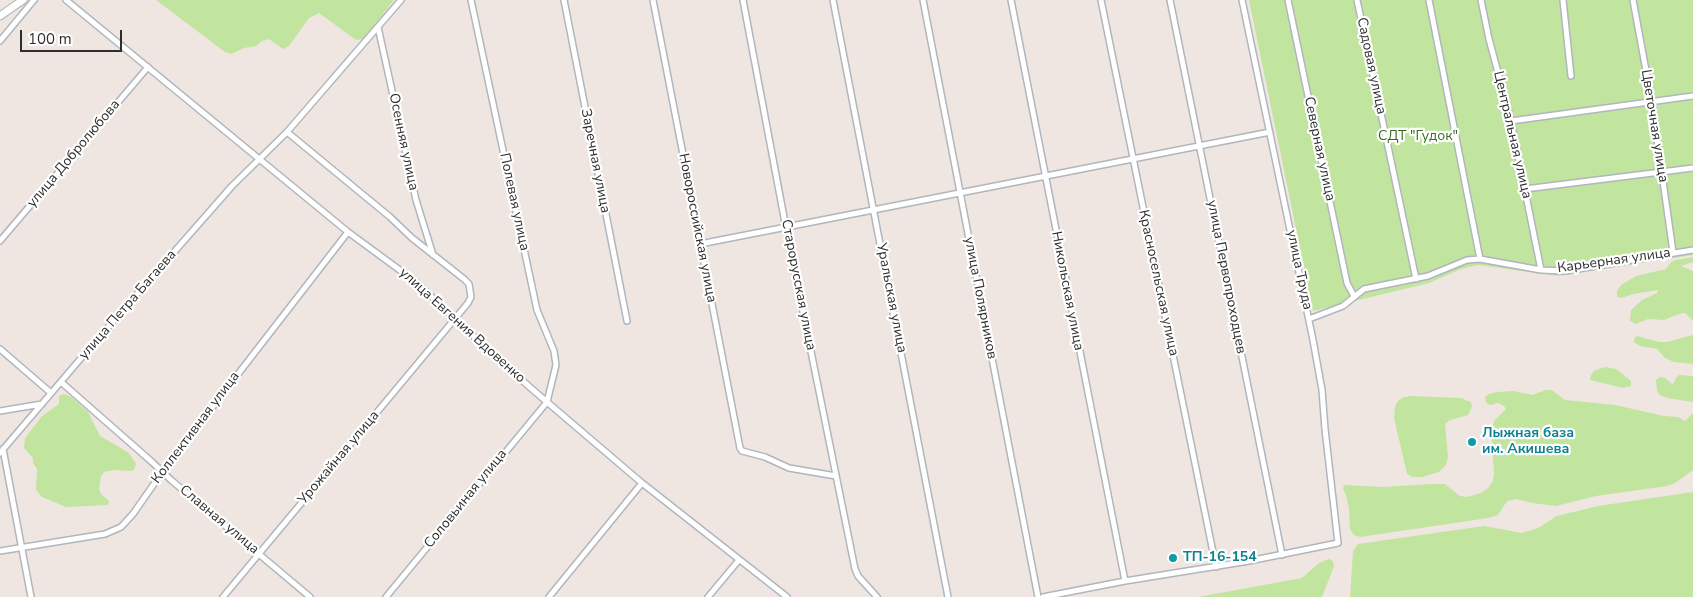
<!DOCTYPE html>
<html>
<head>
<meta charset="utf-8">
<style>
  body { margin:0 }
  #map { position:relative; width:1693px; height:597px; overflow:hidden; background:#efe6e1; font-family:"Nunito Sans",sans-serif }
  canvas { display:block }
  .scale { position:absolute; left:20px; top:30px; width:102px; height:22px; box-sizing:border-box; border:2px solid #2e2e2e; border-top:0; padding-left:6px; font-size:15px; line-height:18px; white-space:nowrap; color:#2e2e2e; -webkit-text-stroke:4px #fff; paint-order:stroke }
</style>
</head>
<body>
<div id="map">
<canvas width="1693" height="597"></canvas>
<div class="scale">100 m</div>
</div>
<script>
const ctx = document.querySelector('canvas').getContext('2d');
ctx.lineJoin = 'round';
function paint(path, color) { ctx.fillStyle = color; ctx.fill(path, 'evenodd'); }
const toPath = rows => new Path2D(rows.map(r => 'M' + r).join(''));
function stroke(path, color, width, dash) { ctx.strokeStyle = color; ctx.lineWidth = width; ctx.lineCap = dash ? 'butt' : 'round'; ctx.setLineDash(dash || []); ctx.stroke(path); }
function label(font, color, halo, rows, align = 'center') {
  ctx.font = font + ' "Nunito Sans",sans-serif'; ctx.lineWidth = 4.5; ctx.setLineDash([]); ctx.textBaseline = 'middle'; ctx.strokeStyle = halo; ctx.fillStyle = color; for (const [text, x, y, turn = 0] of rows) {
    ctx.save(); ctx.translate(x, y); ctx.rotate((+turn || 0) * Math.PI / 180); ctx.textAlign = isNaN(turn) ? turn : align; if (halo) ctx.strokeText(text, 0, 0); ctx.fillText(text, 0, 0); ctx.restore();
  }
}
paint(toPath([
  [156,0,394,0,363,39,357,40,352,37,319,13,309,18,289,46,283,49,269,39,262,41,256,46,244,48,231,54,225,52],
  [1249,0,1693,0,1693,255,1559,276,1478,265,1461,269,1429,283,1313,311],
  [1693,257,1693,262,1681,266,1693,271,1693,321,1685,313,1679,314,1664,320,1648,319,1636,324,1630,321,1631,310,1642,300,1657,293,1658,290,1633,294,1622,298,1617,297,1617,291,1621,285,1636,276,1666,269,1671,262,1676,260],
  [1693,335,1693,364,1674,362,1665,358,1657,349,1640,346,1634,342,1634,339,1637,336,1659,342,1667,342],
  [1605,367,1616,369,1620,372,1631,381,1631,386,1623,388,1590,380,1591,375,1594,371],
  [1679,375,1693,376,1693,402,1667,398,1660,395,1657,391,1656,380,1660,377,1665,378,1672,384,1675,382,1675,379],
  [1545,390,1552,390,1565,400,1615,405,1664,416,1678,417,1685,421,1693,413,1693,470,1675,483,1667,486,1596,496,1556,506,1532,503,1516,499,1507,501,1498,515,1488,518,1360,537,1354,535,1350,529,1349,508,1346,495,1343,489,1344,485,1382,487,1433,484,1445,484,1460,496,1467,497,1481,493,1488,488,1493,481,1494,473,1491,428,1495,420,1506,409,1504,406,1498,403,1490,405,1486,403,1485,397,1489,394,1498,392,1513,391,1533,395],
  [64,394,71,397,88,412,100,436,129,453,136,464,134,470,130,471,114,470,104,472,101,476,99,489,102,495,108,500,109,503,107,505,66,507,42,497,36,490,37,469,33,463,33,458,24,448,25,438,42,416,59,404,59,396],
  [1412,396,1461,398,1471,402,1472,407,1468,415,1450,420,1445,424,1448,457,1446,465,1439,472,1422,477,1413,477,1407,474,1394,418,1395,406,1398,401,1404,397],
  [1693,492,1693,597,1350,597,1353,551,1358,544,1484,526,1522,533,1538,528,1557,516,1598,506],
  [1329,559,1333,561,1334,566,1322,597,1198,597,1302,578,1319,563]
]), '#c1e49e');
const minor = toPath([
  [66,0,348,232,416,282,502,363,547,402,642,483,787,597],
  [564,0,627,321],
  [653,0,740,448,742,451,765,457,789,468,836,476],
  [743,0,786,228,855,569,858,576,877,597],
  [833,0,948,597],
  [923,0,1038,597],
  [1011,0,1125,581],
  [1101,0,1216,567],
  [1170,0,1282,555],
  [1288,0,1347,283,1354,296],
  [1357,0,1416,279],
  [1429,0,1480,259],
  [1481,0,1489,39,1511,121,1541,270],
  [1563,0,1571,76],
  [1633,0,1652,103,1673,252],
  [378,27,416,200,433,255],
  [0,41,34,0],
  [1511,121,1693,96],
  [1525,189,1693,168],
  [0,241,148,67],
  [700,244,1270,132],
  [1309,319,1343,306,1364,289,1428,276,1467,260,1480,259,1541,270,1565,271,1693,250],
  [0,349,51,393],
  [61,382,152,462,171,480,310,597],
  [0,411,42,404],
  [3,449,31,597],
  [0,453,88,350,232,186,287,132,401,0],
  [0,551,105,534,121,527,133,514,163,471,348,232],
  [223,597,468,303,471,297,469,284,464,279,412,238,390,217,287,132],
  [386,597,547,402,556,365,554,351,537,310,471,0],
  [549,597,642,483],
  [708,597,739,560],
  [1043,597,1125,581,1249,561,1338,543,1325,429,1322,390,1313,340,1242,0]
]);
const tertiary = toPath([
  [0,16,23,0]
]);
stroke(minor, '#b1b5be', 8);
stroke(tertiary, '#b1b5be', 9);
stroke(minor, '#fff', 5);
stroke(tertiary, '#fff', 7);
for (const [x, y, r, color] of [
  [1472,442,5,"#0f9aa8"],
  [1173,558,5,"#0f9aa8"]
]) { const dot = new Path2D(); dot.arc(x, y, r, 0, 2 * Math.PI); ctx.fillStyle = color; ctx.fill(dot); stroke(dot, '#fff', 2); }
label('14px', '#2e2e2e', '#fff', [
  ["Садовая улица",1371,66,78],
  ["Цветочная улица",1654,126,81],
  ["Центральная улица",1512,135,77],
  ["Осенняя улица",403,142,78],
  ["Северная улица",1319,149,78],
  ["улица Добролюбова",74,154,-50],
  ["Заречная улица",595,161,79],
  ["Полевая улица",514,202,78],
  ["Новороссийская улица",697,228,79],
  ["Карьерная улица",1614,261,-8],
  ["улица Труда",1299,270,78],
  ["улица Первопроходцев",1226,277,79],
  ["Красносельская улица",1158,283,78],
  ["Старорусская улица",798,285,79],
  ["Никольская улица",1067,291,79],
  ["Уральская улица",891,298,79],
  ["улица Полярников",980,298,79],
  ["улица Петра Багаева",128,305,-49],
  ["улица Евгения Вдовенко",462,326,42],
  ["Коллективная улица",196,428,-53],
  ["Урожайная улица",339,458,-50],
  ["Соловьиная улица",466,499,-51],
  ["Славная улица",219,520,40]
]);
label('14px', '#396d1c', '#fff', [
  ["СДТ \"Гудок\"",1418,137]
]);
label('bold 14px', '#0d838f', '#fff', [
  ["Лыжная база",1482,434],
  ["им. Акишева",1482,450],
  ["ТП-16-154",1183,558]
], 'left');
</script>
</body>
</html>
